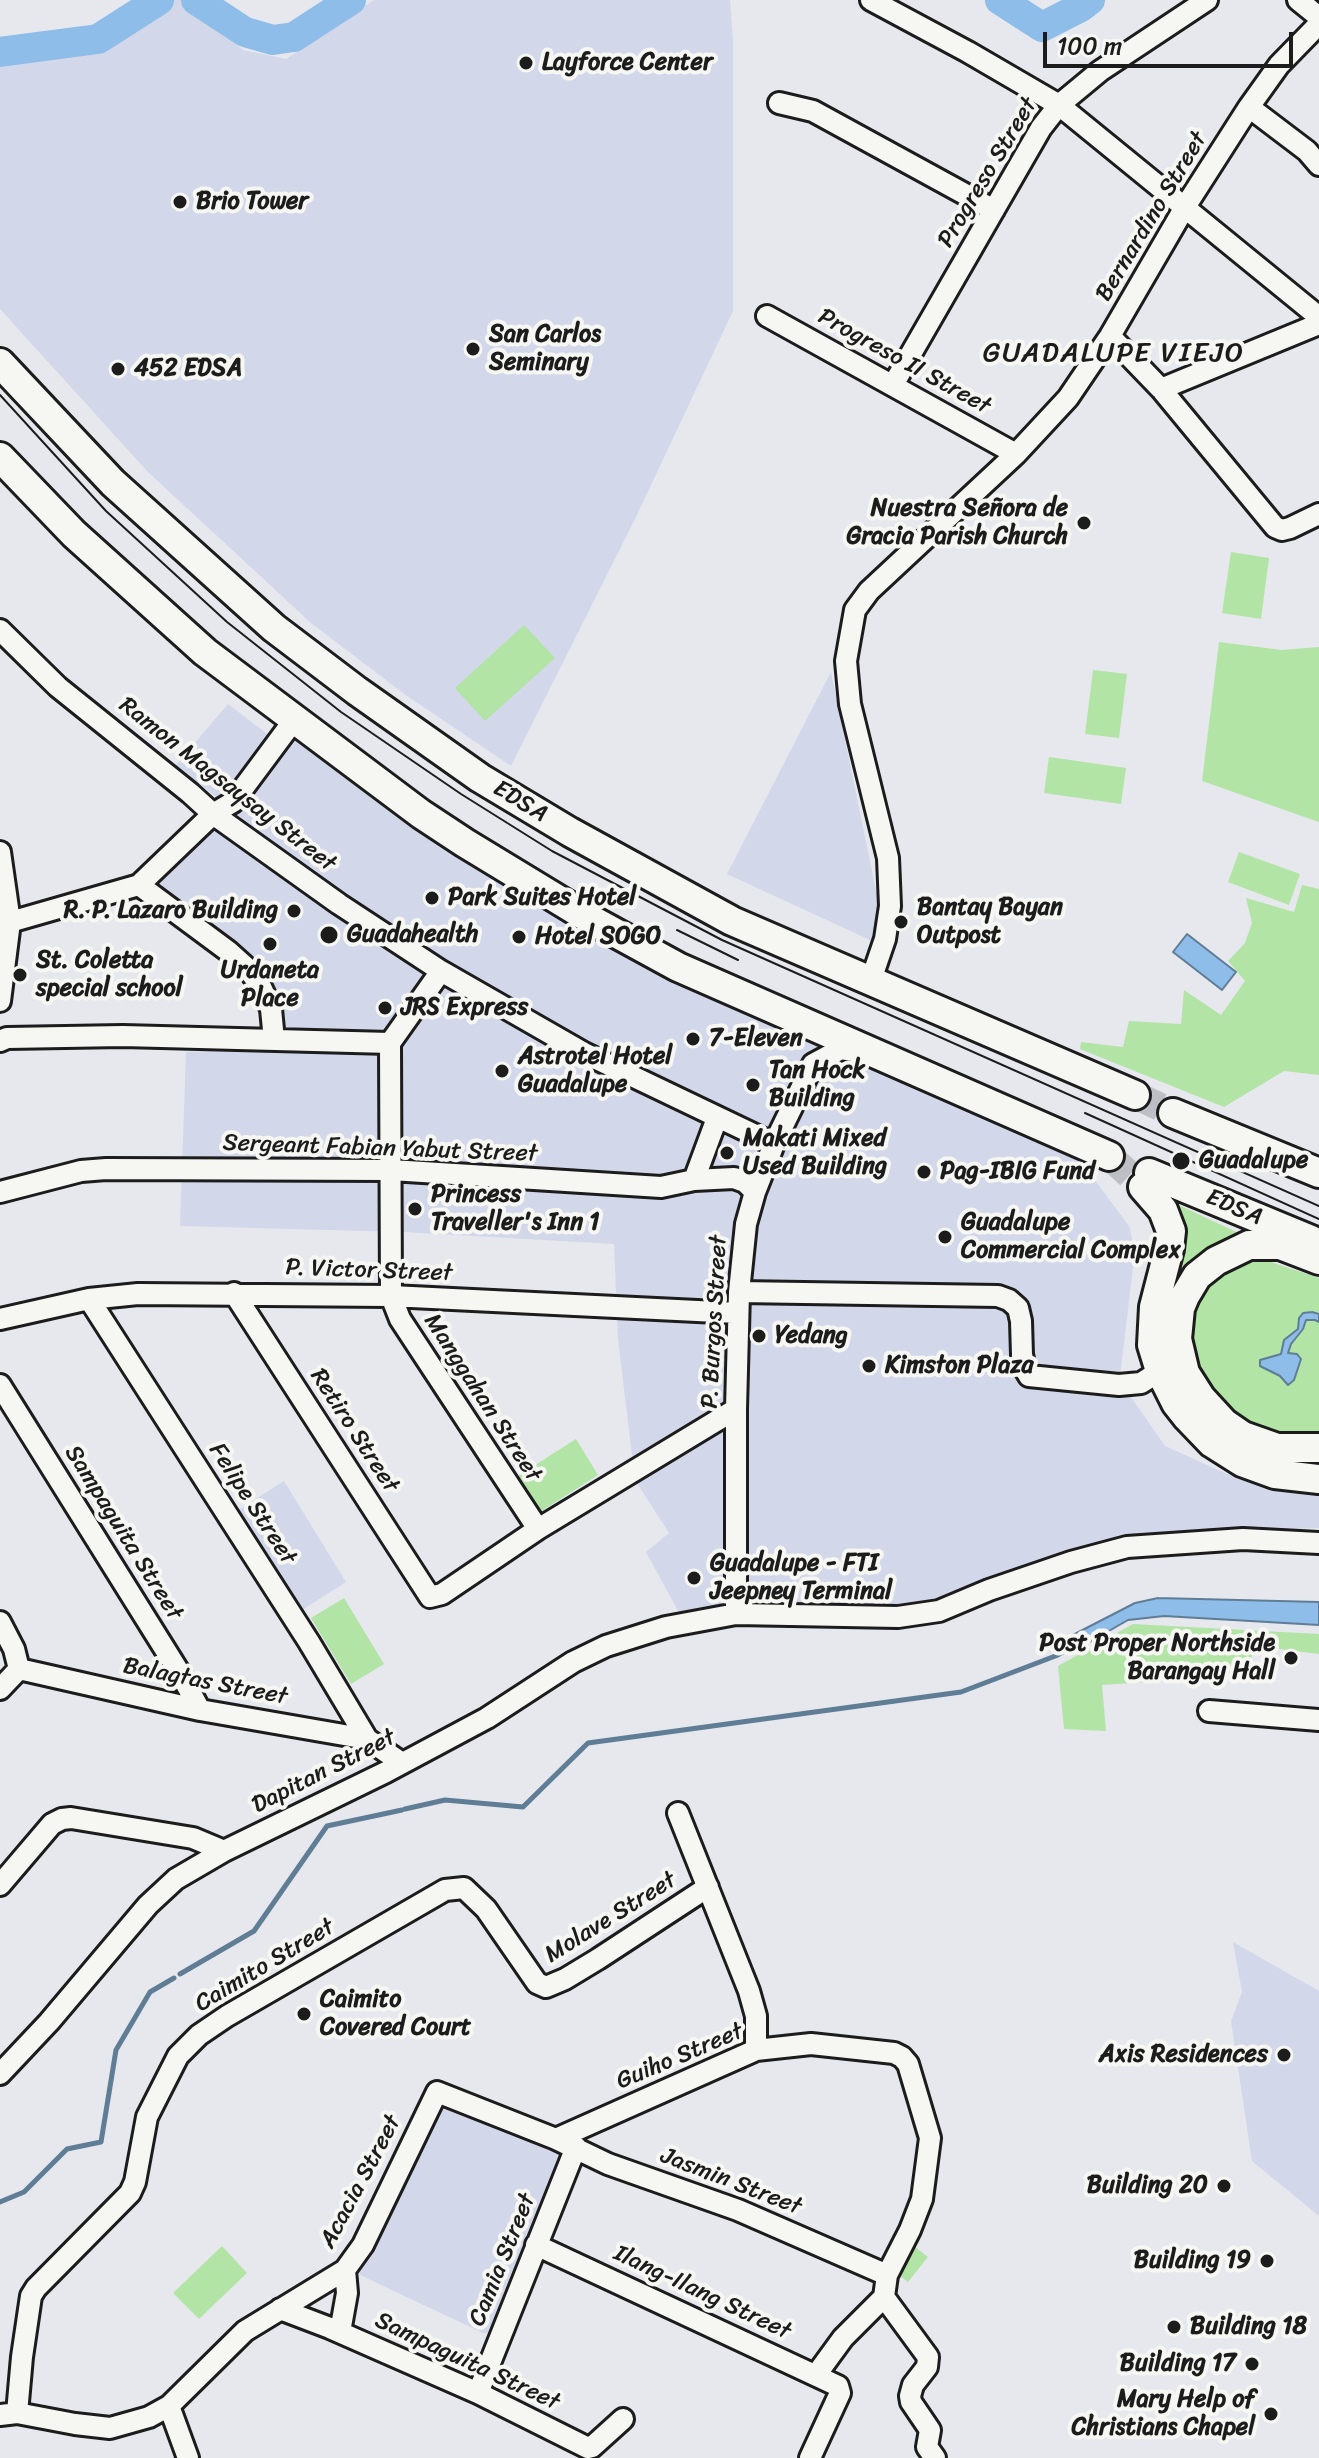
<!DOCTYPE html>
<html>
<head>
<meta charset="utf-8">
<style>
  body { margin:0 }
  #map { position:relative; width:1319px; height:2458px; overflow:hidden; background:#e6e8ee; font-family:Sriracha,sans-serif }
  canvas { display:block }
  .scale { position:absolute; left:1043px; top:32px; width:250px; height:36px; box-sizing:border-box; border:4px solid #1c1c1c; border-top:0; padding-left:10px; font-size:24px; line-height:28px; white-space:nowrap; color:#1c1c1c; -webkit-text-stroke:6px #f6f6f2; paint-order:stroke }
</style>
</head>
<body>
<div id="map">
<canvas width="1319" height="2458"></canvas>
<div class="scale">100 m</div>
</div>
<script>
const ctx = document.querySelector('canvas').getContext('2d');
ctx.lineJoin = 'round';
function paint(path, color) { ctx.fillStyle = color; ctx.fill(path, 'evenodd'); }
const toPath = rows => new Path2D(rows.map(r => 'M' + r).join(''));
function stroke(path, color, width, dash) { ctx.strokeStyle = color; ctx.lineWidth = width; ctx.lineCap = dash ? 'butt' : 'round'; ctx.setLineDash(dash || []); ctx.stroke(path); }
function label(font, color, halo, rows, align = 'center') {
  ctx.font = font + ' Sriracha,sans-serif'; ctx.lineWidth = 8; ctx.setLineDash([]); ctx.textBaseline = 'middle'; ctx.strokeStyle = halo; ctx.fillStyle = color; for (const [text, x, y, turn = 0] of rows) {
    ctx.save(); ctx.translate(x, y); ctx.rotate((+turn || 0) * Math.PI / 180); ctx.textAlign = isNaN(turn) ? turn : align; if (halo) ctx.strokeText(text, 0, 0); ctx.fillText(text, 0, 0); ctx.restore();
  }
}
paint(toPath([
  [171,0,186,0,243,50,286,59,374,0,730,0,733,42,733,311,635,519,511,766,407,696,311,623,148,472,0,309,0,61,18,62,103,45],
  [831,672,880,910,872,941,727,874],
  [228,704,271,737,284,720,775,1024,1079,1159,1129,1226,1135,1251,1119,1385,1129,1394,1165,1446,1238,1479,1302,1486,1319,1494,1319,1528,1137,1535,1015,1572,914,1610,682,1618,646,1552,669,1533,635,1480,618,1339,614,1244,403,1232,180,1226,186,1052,273,1048,268,980,212,929,152,882,210,821,266,743,221,801,176,765],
  [284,1481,346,1582,299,1612,237,1511],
  [1233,1942,1319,1991,1319,2216,1252,2161,1231,2021,1242,1992],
  [444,2103,567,2149,568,2159,491,2333,483,2333,360,2275,358,2271,437,2109]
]), '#d2d7ea');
paint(toPath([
  [1231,552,1269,558,1261,619,1222,613],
  [524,625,555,658,485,721,455,688],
  [1219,642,1282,650,1319,647,1319,822,1202,781],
  [1093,670,1127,674,1119,738,1085,734],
  [1049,757,1126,768,1121,804,1044,793],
  [1239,852,1300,874,1289,905,1228,882],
  [1302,885,1319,889,1319,1075,1284,1071,1224,1107,1080,1049,1081,1042,1123,1047,1129,1021,1181,1024,1184,990,1221,1015,1245,981,1228,961,1245,943,1252,923,1246,898,1294,912],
  [1172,1202,1243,1235,1205,1253,1194,1263,1178,1289,1169,1320,1168,1345,1180,1383,1204,1417,1226,1436,1261,1453,1288,1458,1319,1458,1319,1464,1272,1462,1232,1447,1209,1431,1200,1421,1176,1386,1165,1360,1162,1331,1164,1315,1180,1266,1183,1244,1182,1226],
  [1247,1258,1268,1261,1319,1278,1319,1440,1259,1434,1206,1390,1189,1347,1194,1305,1217,1271],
  [576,1439,598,1475,540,1512,518,1476],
  [344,1598,384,1664,351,1684,311,1618],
  [1133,1624,1319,1634,1319,1654,1255,1646,1246,1675,1102,1685,1106,1731,1064,1729,1058,1666],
  [222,2246,247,2273,199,2319,173,2293],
  [914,2246,928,2257,908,2282,894,2271]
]), '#b2e4a5');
const water = toPath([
  [1187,934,1236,972,1222,990,1173,952,1187,934],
  [1312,1312,1319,1314,1319,1322,1315,1320,1306,1320,1303,1329,1291,1344,1288,1353,1297,1354,1301,1359,1294,1380,1288,1385,1280,1376,1260,1366,1260,1360,1281,1354,1284,1340,1298,1329,1299,1318,1303,1313,1312,1312],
  [1158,1598,1319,1602,1319,1625,1164,1616,1128,1620,1074,1651,1067,1638,1135,1603,1158,1598]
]);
paint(water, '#8dbde8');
stroke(water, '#607d96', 2);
stroke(toPath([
  [405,1809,445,1800,523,1807,588,1743,961,1692,1058,1655,1075,1644],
  [180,1974,254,1931,327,1826,402,1810],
  [0,2202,24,2192,67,2149,101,2142,116,2050,150,1992,174,1978]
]), '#607d96', 5);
stroke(toPath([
  [196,0,245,32,273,40,294,37,351,0],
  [1000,0,1042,27,1081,7,1090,0],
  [0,52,98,39,159,0]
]), '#8dbde8', 30);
stroke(toPath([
  [1135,1095,1173,1113],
  [1109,1156,1143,1187]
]), '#bebfc4', 28, [28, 14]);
const minor = toPath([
  [871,0,968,52,1059,105,1319,317],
  [1298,0,1319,17],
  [779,103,813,111,994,210],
  [1249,107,1307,151,1319,165],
  [767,316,1016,454],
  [1110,336,1161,389,1275,527,1282,530,1290,528,1319,514],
  [893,385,1041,128,1059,105,1100,71,1207,0],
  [1161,389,1319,324],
  [0,630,58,687,190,793,213,814,339,904,441,971,584,1053,774,1144],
  [0,852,10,922,0,1001],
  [139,885,228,951,248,969,261,987,271,1009,274,1040],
  [10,922,139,885,213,814,233,802,294,720],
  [441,971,390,1043,391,1296,400,1319,538,1529],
  [871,980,885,939,890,906,888,858,850,704,846,661,855,610,869,591,1016,454,1068,398,1110,336,1185,207,1249,107,1279,65,1319,24],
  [0,1041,7,1038,123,1036,390,1043],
  [694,1180,717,1118],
  [0,1192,81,1171,106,1169,391,1170,661,1187,694,1180,734,1178,745,1182,755,1192],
  [739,1292,998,1296,1009,1300,1018,1308,1021,1321,1022,1355,1026,1371,1029,1376,1119,1385,1141,1383,1160,1371],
  [234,1293,430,1597,442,1594,538,1529,736,1409],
  [89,1299,309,1642,367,1739],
  [0,1319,89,1299,138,1294,391,1296,738,1313],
  [0,1385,181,1675,200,1710],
  [736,1614,736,1409,739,1292,746,1224,755,1192,774,1144,813,1064,841,1049,860,1052],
  [0,1622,14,1649,19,1669],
  [19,1669,200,1710,367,1739,402,1763],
  [0,1689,19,1669],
  [1209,1711,1319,1720],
  [678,1813,749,1991,756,2016,756,2050],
  [0,1885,52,1824,62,1819,71,1818,193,1838,224,1851],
  [0,2074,49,2022,148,1905,176,1879,224,1851,386,1772,487,1718,573,1662,606,1646,666,1627,736,1614,898,1617,939,1611,989,1590,1071,1562,1127,1547,1243,1539,1319,1543],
  [556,2139,756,2050,811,2044,894,2053,902,2057,908,2064,930,2138,922,2199,910,2230,887,2275,884,2297,843,2338,816,2375],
  [536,2245,838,2386,840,2393,810,2458],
  [884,2297,928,2357,927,2367,913,2385,910,2396,911,2402,930,2430,927,2447,935,2458],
  [280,2309,330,2328,478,2393,588,2448,592,2447,623,2419],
  [340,2332,347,2293,345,2270],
  [478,2393,576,2147],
  [169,2406,188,2458],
  [17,2413,22,2357,31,2296,36,2288,130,2193,135,2182,147,2117,178,2056,199,2035,227,2016,445,1890,464,1888,486,1909,537,1983,546,1987,565,1979,598,1959,708,1887],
  [0,2415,17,2413,75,2424,110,2428,149,2417,169,2406,245,2331,345,2270,363,2245,437,2092,556,2139,608,2164,738,2210,887,2275]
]);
const highway = toPath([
  [0,363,113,483,274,628,357,691,480,778,570,832,732,921,1135,1095],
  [0,457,74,534,205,652,421,814,465,843,590,919,678,967,1109,1156],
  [1173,1113,1319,1173],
  [1149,1173,1311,1240],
  [1143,1187,1163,1210,1171,1231,1169,1249,1154,1307,1152,1345,1160,1371,1176,1403,1187,1417,1212,1443,1242,1462,1275,1474,1319,1479],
  [1319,1260,1280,1245,1249,1245,1216,1261,1197,1276,1185,1296,1180,1308,1177,1339,1185,1373,1201,1398,1224,1423,1243,1436,1277,1448,1319,1448]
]);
stroke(minor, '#1c1c1c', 26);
stroke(highway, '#1c1c1c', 34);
stroke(minor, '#f6f6f2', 20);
stroke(highway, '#f6f6f2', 28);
stroke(toPath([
  [0,395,106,511,227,622,341,712,461,794,552,851,722,940,1319,1206],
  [677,930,738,960],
  [1085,1113,1319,1219]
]), '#1c1c1c', 2);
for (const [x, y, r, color] of [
  [526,63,8,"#1c1c1c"],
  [180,202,8,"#1c1c1c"],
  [473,349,8,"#1c1c1c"],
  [118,369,8,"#1c1c1c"],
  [1084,523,8,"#1c1c1c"],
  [432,898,8,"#1c1c1c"],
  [294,911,8,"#1c1c1c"],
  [901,922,8,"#1c1c1c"],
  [329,935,10,"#1c1c1c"],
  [519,937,8,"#1c1c1c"],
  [270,944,8,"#1c1c1c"],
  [20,975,8,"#1c1c1c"],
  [385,1008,8,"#1c1c1c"],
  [693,1039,8,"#1c1c1c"],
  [502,1071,8,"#1c1c1c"],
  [753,1085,8,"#1c1c1c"],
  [727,1153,8,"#1c1c1c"],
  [1181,1161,10,"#1c1c1c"],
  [924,1172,8,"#1c1c1c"],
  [415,1209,8,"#1c1c1c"],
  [945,1237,8,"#1c1c1c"],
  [759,1336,8,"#1c1c1c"],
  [869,1366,8,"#1c1c1c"],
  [694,1578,8,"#1c1c1c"],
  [1291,1658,8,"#1c1c1c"],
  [304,2014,8,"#1c1c1c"],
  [1284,2055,8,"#1c1c1c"],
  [1224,2186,8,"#1c1c1c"],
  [1267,2261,8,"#1c1c1c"],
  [1174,2327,8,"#1c1c1c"],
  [1252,2364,8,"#1c1c1c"],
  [1271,2414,8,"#1c1c1c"]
]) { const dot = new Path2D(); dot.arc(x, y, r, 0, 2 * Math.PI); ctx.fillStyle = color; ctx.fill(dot); stroke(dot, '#f6f6f2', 3); }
label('bold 24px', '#1c1c1c', '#f6f6f2', [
  ["Layforce Center",542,63],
  ["Brio Tower",196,202],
  ["San Carlos",489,335],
  ["Seminary",489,363],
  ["452 EDSA",134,369],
  ["Nuestra Señora de",1068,509,"right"],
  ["Gracia Parish Church",1068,537,"right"],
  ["Park Suites Hotel",448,898],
  ["Bantay Bayan",917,908],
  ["Outpost",917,936],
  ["R. P. Lazaro Building",278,911,"right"],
  ["Guadahealth",347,935],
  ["Hotel SOGO",535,937],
  ["St. Coletta",36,961],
  ["special school",36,989],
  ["Urdaneta",270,971,"center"],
  ["Place",270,999,"center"],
  ["JRS Express",401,1008],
  ["7-Eleven",709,1039],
  ["Astrotel Hotel",518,1057],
  ["Guadalupe",518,1085],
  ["Tan Hock",769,1071],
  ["Building",769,1099],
  ["Makati Mixed",743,1139],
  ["Used Building",743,1167],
  ["Guadalupe",1199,1161],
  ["Pag-IBIG Fund",940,1172],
  ["Princess",431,1195],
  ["Traveller's Inn 1",431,1223],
  ["Guadalupe",961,1223],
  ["Commercial Complex",961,1251],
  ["Yedang",775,1336],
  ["Kimston Plaza",885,1366],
  ["Guadalupe - FTI",710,1564],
  ["Jeepney Terminal",710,1592],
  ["Post Proper Northside",1275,1644,"right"],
  ["Barangay Hall",1275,1672,"right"],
  ["Caimito",320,2000],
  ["Covered Court",320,2028],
  ["Axis Residences",1268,2055,"right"],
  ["Building 20",1208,2186,"right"],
  ["Building 19",1251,2261,"right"],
  ["Building 18",1190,2327],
  ["Building 17",1236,2364,"right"],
  ["Mary Help of",1255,2400,"right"],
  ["Christians Chapel",1255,2428,"right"]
], 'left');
label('24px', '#1c1c1c', '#f6f6f2', [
  ["Progreso Street",988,173,-59],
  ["Bernardino Street",1152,217,-59],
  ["Progreso II Street",904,362,29],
  ["Ramon Magsaysay Street",227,785,38],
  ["EDSA",520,802,31],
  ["Sergeant Fabian Yabut Street",380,1149,2],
  ["EDSA",1234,1208,23],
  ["P. Victor Street",369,1271,2],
  ["P. Burgos Street",715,1322,-87],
  ["Manggahan Street",482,1398,57],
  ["Retiro Street",354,1431,57],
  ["Felipe Street",252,1504,57],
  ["Sampaguita Street",123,1533,58],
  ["Balagtas Street",205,1682,11],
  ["Dapitan Street",324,1772,-27],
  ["Molave Street",611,1918,-32],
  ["Caimito Street",265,1966,-31],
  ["Guiho Street",680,2057,-23],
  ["Acacia Street",361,2182,-62],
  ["Jasmin Street",731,2182,21],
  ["Camia Street",503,2260,-68],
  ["Ilang-Ilang Street",702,2293,25],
  ["Sampaguita Street",467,2362,25]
]);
ctx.letterSpacing = '2px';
label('28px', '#1c1c1c', '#f6f6f2', [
  ["GUADALUPE VIEJO",1114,354]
]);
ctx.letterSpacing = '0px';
</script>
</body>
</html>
